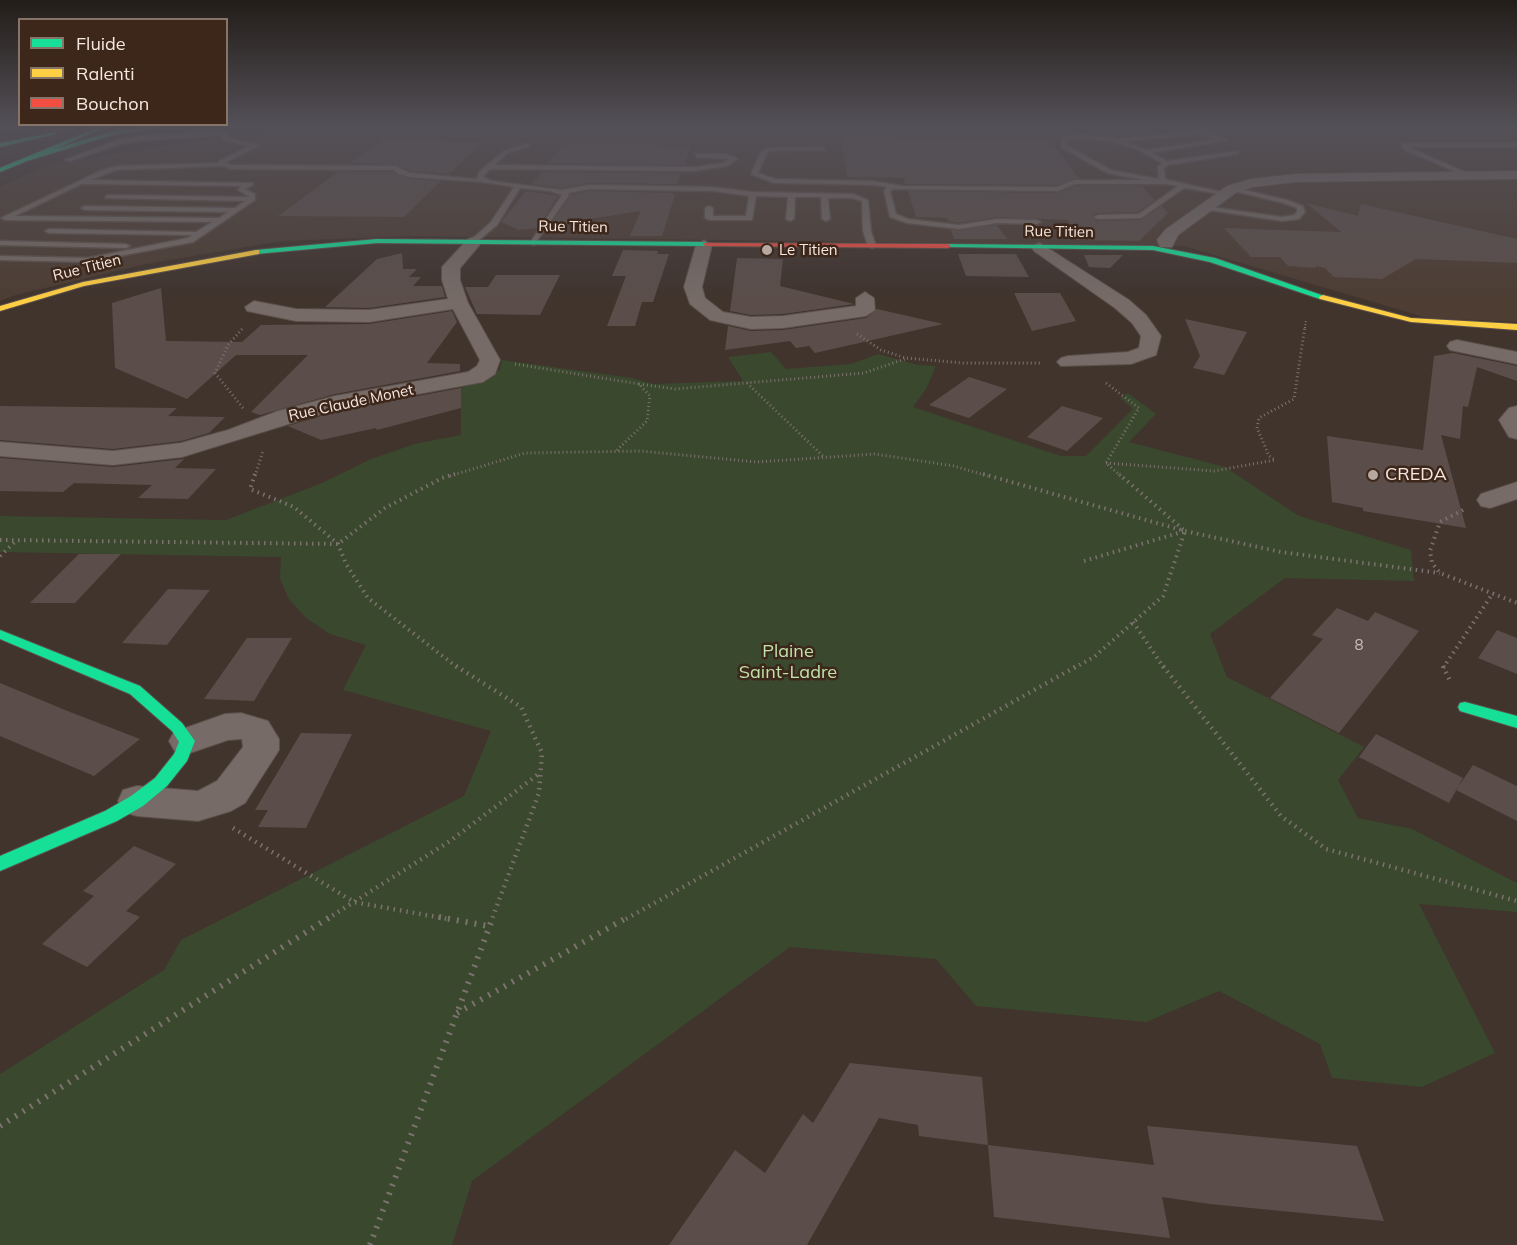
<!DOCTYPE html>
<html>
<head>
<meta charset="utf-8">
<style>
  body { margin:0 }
  #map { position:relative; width:1517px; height:1245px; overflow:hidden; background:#40342d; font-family:Mulish,sans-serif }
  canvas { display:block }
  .legend { position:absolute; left:18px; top:18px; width:210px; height:108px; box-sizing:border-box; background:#3d271b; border:2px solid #877469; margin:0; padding:8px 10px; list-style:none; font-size:18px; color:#f6e7df }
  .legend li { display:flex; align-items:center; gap:12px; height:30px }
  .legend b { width:30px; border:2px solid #877469 }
</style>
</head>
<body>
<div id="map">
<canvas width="1517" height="1245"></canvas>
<ul class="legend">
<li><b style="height:8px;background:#16e098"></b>Fluide</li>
<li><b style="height:8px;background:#ffcf43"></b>Ralenti</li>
<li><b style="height:8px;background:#f24e42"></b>Bouchon</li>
</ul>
</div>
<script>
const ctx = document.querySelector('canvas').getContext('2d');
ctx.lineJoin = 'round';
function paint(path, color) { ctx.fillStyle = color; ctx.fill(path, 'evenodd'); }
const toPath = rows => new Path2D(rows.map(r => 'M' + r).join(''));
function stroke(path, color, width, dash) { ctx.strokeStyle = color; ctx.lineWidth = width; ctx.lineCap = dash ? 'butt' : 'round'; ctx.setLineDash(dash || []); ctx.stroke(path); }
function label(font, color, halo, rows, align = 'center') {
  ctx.font = font + ' Mulish,sans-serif'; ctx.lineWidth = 5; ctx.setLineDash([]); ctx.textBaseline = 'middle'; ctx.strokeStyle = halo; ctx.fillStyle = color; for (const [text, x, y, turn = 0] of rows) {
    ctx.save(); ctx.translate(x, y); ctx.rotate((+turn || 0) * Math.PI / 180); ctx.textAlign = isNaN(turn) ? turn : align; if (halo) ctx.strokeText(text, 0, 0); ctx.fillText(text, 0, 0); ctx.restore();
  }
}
paint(toPath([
  [285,127,1517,127,1517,322,1427,318,1184,246,410,236,282,241,146,264,16,295,0,301,0,186,56,163]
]), '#4d3d33');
paint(toPath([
  [771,352,786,369,851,364,878,354,918,365,936,366,926,389,913,407,1061,456,1086,456,1133,409,1120,398,1128,393,1156,414,1129,442,1225,467,1299,516,1411,550,1414,581,1285,578,1210,634,1227,677,1364,747,1338,780,1358,818,1412,829,1517,883,1517,912,1419,904,1495,1053,1422,1087,1332,1078,1320,1044,1219,991,1146,1022,976,1006,936,959,790,947,472,1181,452,1245,0,1245,0,1074,164,970,181,940,464,796,491,731,343,690,366,645,330,634,306,618,289,599,280,579,281,557,0,552,0,516,226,520,322,483,369,460,414,444,461,435,461,388,492,376,500,369,502,360,632,378,653,384,743,381,728,357]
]), '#3a482e');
paint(toPath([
  [853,137,1048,139,1079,178,1057,185,905,184,904,178,847,177,841,138],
  [384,139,446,139,443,142,482,142,449,174,411,171,396,164,350,163],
  [576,144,662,145,661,147,691,147,684,165,548,163,562,146],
  [338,172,393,172,409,179,441,181,404,217,278,216],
  [542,172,681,173,677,184,589,183,561,188,532,184],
  [1075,186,1142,186,1155,200,1138,212,1097,213,1092,216,1097,221,1141,220,1162,206,1168,213,1139,241,1077,240,1068,220,997,217,959,223,948,221,947,218,916,217,908,191,1058,193],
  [526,191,558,196,538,228,519,230,501,222],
  [589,191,673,193,673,195,675,195,662,236,630,236,641,211,550,225,571,195],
  [1306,203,1358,216,1361,204,1517,239,1517,263,1416,259,1382,279,1334,277,1325,268,1316,266,1315,268,1288,266,1280,257,1251,257,1224,228,1341,232],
  [997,225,1007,239,954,239,951,230],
  [623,250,658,251,657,254,669,254,653,302,642,302,635,326,607,326,626,276,612,276],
  [402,253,403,269,417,269,409,277,421,277,413,286,442,286,445,297,369,308,325,307,377,259],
  [958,254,1016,254,1029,277,966,276],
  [1084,255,1123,255,1110,268,1089,267],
  [737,258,783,259,780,286,854,304,783,314,751,315,730,311],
  [496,275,560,275,540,315,477,314,465,287,488,287],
  [161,288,166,341,242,342,261,325,369,324,452,311,457,322,427,363,460,364,460,371,335,394,260,415,251,412,308,355,236,355,187,399,115,368,112,303],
  [1014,293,1060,293,1076,321,1032,331],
  [877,309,943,324,815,353,809,346,796,348,790,341,725,350,728,326,751,331,783,330,866,318],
  [1185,319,1247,332,1224,375,1193,368,1200,356],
  [1453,353,1517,366,1517,381,1477,367,1468,407,1463,406,1460,439,1441,435,1466,528,1363,511,1363,508,1332,502,1327,436,1423,450,1434,356],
  [969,377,1007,389,969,418,929,405],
  [461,388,461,408,377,430,376,428,321,440,288,426,338,411],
  [0,406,177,408,168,416,225,417,209,433,181,441,113,449,0,440],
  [1062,406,1103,418,1067,451,1027,437],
  [0,458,113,467,184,459,175,468,216,469,188,499,138,498,152,485,74,483,63,492,0,491],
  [79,554,121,554,75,603,30,603],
  [168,589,210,590,167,645,122,643],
  [1337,608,1368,621,1375,612,1419,631,1339,733,1270,698,1323,639,1312,635],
  [1497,630,1517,638,1517,674,1478,658],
  [247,638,292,638,254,701,204,699],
  [0,683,70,712,140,739,94,776,0,736],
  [301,733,352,734,306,828,258,827,268,810,255,810],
  [1376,734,1463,778,1449,803,1359,757],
  [1473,765,1517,786,1517,821,1456,790],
  [134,846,176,864,126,911,140,917,87,967,42,944,94,896,83,891],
  [850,1063,982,1077,988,1145,919,1136,918,1125,879,1118,807,1245,669,1245,735,1150,765,1173,803,1114,813,1123],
  [1147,1126,1357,1146,1384,1221,1210,1204,1162,1197,1170,1238,994,1217,988,1145,1154,1165]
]), '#5b4e4a');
const lane = toPath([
  [1203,130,1228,140,1152,153,1167,161,1239,151,1237,154,1168,165,1164,168,1165,178,1168,180,1226,193,1226,195,1184,188,1141,218,1098,219,1094,217,1098,215,1139,214,1178,186,1166,184,1075,184,1058,191,894,189,890,191,896,214,908,219,959,225,997,219,1037,220,1041,222,1037,224,997,223,959,229,907,223,890,217,884,191,887,187,873,185,774,183,751,174,761,152,767,148,823,147,825,150,770,151,767,153,758,173,775,179,873,181,902,186,1057,187,1074,180,1144,180,1107,173,1061,147,1063,138,1079,134,1119,139,1203,130],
  [1202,134,1218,139,1147,150,1123,141,1202,134],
  [1079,138,1112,141,1137,149,1162,163,1158,167,1159,179,1111,170,1066,145,1068,139,1079,138],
  [219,131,227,133,229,138,259,146,226,162,231,165,396,166,410,173,476,179,480,171,504,151,528,143,530,146,508,153,494,165,695,167,723,163,730,159,697,157,695,154,726,154,738,159,727,166,695,171,490,169,483,177,492,181,561,190,589,185,713,187,753,192,853,194,868,200,871,231,876,246,872,248,868,246,863,231,862,201,852,198,828,198,830,219,826,221,822,219,821,197,795,197,794,219,790,221,786,219,788,197,756,196,752,220,709,220,705,218,705,208,709,206,713,208,713,216,746,216,749,196,713,191,589,189,568,193,569,195,534,245,530,243,562,195,550,191,520,188,497,225,474,244,471,240,491,222,514,187,483,182,410,177,399,174,394,170,230,169,224,166,116,170,90,180,253,183,253,185,245,189,255,194,255,200,193,242,88,262,0,260,0,256,88,258,188,238,192,235,49,233,45,231,49,229,196,232,212,222,5,220,1,218,100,171,116,166,219,163,219,161,250,146,224,140,222,135,219,135,142,140,120,144,70,161,65,160,119,140,142,136,219,131],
  [82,184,241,186,238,190,250,197,107,195,105,198,245,201,235,208,85,206,81,208,85,210,228,212,219,218,15,216,82,184],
  [1404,143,1517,143,1517,147,1408,147,1472,175,1470,178,1405,150,1401,145,1404,143],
  [1232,187,1287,200,1303,206,1305,212,1299,219,1282,221,1202,209,1204,206,1282,217,1294,215,1297,212,1297,208,1283,203,1230,190,1232,187],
  [0,241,126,244,130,246,126,248,0,245,0,241]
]);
const street = toPath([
  [1517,171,1517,179,1296,182,1253,187,1237,192,1178,235,1172,247,1160,247,1157,240,1166,229,1227,186,1251,179,1296,174,1517,171],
  [474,237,482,242,460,268,460,280,468,303,500,360,495,374,483,382,337,409,182,457,113,465,0,456,0,442,113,451,181,443,228,430,278,411,335,396,468,372,477,366,480,360,453,309,369,322,296,321,247,311,245,307,254,301,296,309,369,310,448,299,442,280,442,267,468,239,474,237],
  [704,240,712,245,702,287,705,298,723,312,751,317,783,316,856,306,856,298,865,292,874,298,875,310,866,316,783,328,751,329,710,320,690,304,684,287,696,245,704,240],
  [1040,243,1129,300,1146,315,1161,336,1156,355,1131,364,1061,366,1057,362,1061,358,1068,356,1128,352,1139,348,1141,336,1132,323,1115,308,1034,251,1032,248,1034,245,1040,243],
  [1457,340,1517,352,1517,364,1450,350,1447,346,1450,342,1457,340],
  [1517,406,1517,439,1509,437,1499,420,1509,408,1517,406],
  [1517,482,1517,499,1490,508,1481,506,1477,500,1481,494,1517,482],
  [241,713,268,721,279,739,279,750,245,803,231,811,198,821,137,816,123,812,118,801,123,790,137,786,198,791,217,781,243,747,242,739,228,740,187,754,174,750,169,741,174,732,225,714,241,713]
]);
const fast = toPath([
  [99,127,105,127,55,149,111,132,157,127,112,135,27,161,0,172,0,168,99,127],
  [56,132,56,134,0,147,0,143,56,132],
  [377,239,705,242,708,244,705,246,377,243,256,254,252,252,256,250,377,239],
  [948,244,1153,246,1215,258,1327,297,1320,299,1210,262,1153,250,946,247,948,244],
  [0,630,140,686,182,723,195,741,187,761,167,786,143,806,117,821,0,871,0,856,105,811,131,796,155,778,174,754,179,742,172,731,130,694,0,639,0,630],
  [1465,702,1517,716,1517,728,1460,711,1458,707,1460,703,1465,702]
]);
const slow = toPath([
  [256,250,259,250,259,254,84,286,0,311,0,306,83,282,256,250],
  [1323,295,1411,318,1517,324,1517,330,1411,322,1320,299,1319,297,1323,295]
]);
const jam = toPath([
  [703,243,948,244,951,246,948,248,705,246,703,243]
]);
stroke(lane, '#5c504b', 3);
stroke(street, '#5c504b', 2);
stroke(fast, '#5c504b', 2);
stroke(slow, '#5c504b', 2);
stroke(jam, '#5c504b', 2);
stroke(toPath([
  [1305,328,1306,319]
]), '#7c726e', 2, [1, 2]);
stroke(toPath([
  [857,334,881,350,906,358,963,363,1041,363],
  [515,364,639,384,650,396,647,421,615,452],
  [747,383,824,457],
  [1106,383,1139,408,1106,463,1121,476],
  [639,384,675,389,864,373,905,359],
  [243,408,215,373,228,345,244,327],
  [1106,463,1214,471,1275,460,1269,456,1257,428,1259,418,1294,399,1305,326],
  [255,476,263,451],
  [450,476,525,453,640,451,757,462,875,454,954,466,988,476]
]), '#7c726e', 3, [1, 3]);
stroke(toPath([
  [255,474,250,489,294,507,338,544,346,564,368,598,458,668],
  [983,474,1185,531,1281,552,1440,573],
  [1463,510,1440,522,1430,551,1432,563,1440,573,1517,603],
  [0,540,338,544,385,508,442,478,455,474],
  [0,556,17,540],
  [1084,561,1185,531],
  [1133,622,1164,668],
  [1074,668,1094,657,1163,596,1185,531,1119,474],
  [1443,668,1493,593]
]), '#7c726e', 4, [1.5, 4.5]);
stroke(toPath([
  [456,666,521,707,542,753,539,793,492,919],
  [1163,666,1281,816,1326,849,1517,901],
  [1443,666,1451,683],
  [233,828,354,902,448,919],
  [327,919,450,841,540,773],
  [626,919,1077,666]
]), '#7c726e', 4.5, [1.5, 5]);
stroke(toPath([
  [439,917,488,926],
  [457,1013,628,917],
  [0,1126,330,917],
  [370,1245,493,917]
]), '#7c726e', 6, [2, 7]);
paint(lane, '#766b66');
paint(street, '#766b66');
paint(fast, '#16e098');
paint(slow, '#ffcf43');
paint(jam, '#f24e42');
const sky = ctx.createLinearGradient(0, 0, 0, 301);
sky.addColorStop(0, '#231d19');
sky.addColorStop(0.42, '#535057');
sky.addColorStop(1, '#53505700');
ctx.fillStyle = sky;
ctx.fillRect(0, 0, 1517, 301);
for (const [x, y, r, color] of [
  [767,250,6,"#b6a8a1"],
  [1373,475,6,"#b6a8a1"]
]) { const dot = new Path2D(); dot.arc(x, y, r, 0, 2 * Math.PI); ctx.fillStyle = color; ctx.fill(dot); stroke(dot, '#3d271b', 2); }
label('15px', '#f6e7df', '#3d271b', [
  ["Rue Titien",573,227,1],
  ["Rue Titien",1059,232,1],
  ["Rue Titien",87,268,-14],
  ["Rue Claude Monet",351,403,-12]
]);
label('15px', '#f6e7df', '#3d271b', [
  ["Le Titien",779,250]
], 'left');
label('15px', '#cfc1ba', null, [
  ["8",1359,645]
]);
label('18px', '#f6e7df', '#3d271b', [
  ["CREDA",1385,475]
], 'left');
label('18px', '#bee3a9', '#3d271b', [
  ["Plaine",788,652],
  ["Saint-Ladre",788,673]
]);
</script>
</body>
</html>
